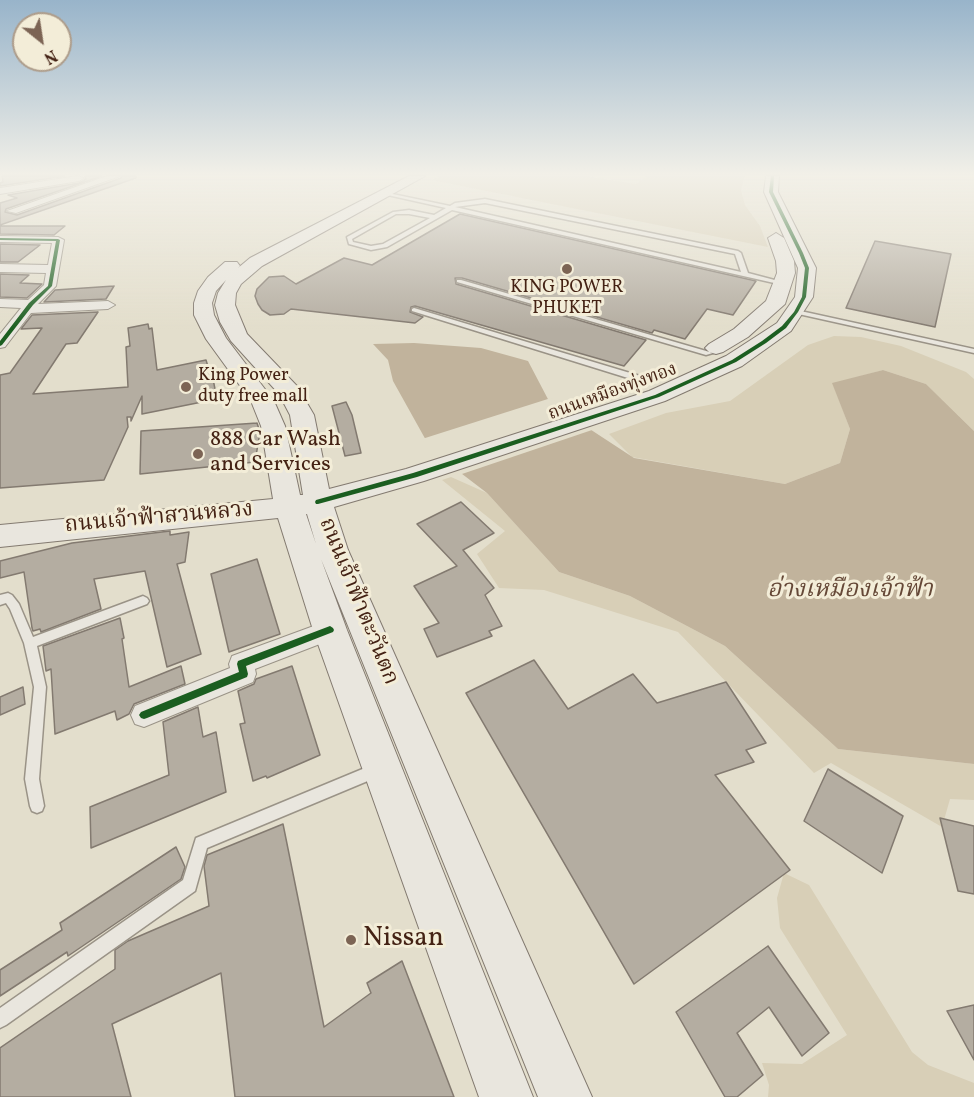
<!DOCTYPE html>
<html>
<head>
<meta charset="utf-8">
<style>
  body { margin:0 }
  #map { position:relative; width:974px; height:1097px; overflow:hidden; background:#e3decc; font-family:Vollkorn,serif }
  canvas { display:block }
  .north { position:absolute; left:12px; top:12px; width:60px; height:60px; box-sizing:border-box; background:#f3edd8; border:2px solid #ad9c8a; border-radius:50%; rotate:150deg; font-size:16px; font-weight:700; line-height:24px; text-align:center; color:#442214 }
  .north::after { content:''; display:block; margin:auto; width:21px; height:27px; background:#7c6454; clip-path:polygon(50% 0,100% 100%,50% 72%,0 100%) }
</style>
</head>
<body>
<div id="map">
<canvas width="974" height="1097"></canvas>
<div class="north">N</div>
</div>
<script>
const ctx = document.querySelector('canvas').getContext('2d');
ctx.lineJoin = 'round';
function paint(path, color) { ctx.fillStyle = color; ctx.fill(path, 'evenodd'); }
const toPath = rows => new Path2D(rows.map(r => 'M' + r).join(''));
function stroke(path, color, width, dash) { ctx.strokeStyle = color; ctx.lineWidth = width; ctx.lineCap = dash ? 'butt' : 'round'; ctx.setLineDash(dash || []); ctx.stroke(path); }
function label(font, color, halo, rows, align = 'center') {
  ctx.font = font + ' Vollkorn,"Noto Serif Thai",serif'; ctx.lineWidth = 6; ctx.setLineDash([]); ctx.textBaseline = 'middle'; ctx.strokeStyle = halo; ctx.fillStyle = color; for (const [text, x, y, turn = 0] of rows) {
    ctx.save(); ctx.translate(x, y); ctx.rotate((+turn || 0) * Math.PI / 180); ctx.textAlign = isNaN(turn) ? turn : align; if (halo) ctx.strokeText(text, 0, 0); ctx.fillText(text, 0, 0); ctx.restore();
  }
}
paint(toPath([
  [440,176,586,176,636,184,647,176,745,176,741,190,745,205,760,226,768,247,431,180],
  [834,336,861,337,901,346,966,372,974,379,974,431,926,384,883,370,833,384,850,429,840,463,785,484,632,457,609,434,666,413,730,401,808,345],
  [451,477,487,493,559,572,630,596,725,646,838,749,974,764,974,800,950,799,942,827,831,763,814,773,678,632,544,590,499,588,477,554,505,531,442,480],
  [784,873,809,885,912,1052,928,1065,974,1083,974,1097,768,1097,769,1085,762,1063,802,1064,847,1035,780,928,777,898]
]), '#d8cfb7');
paint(toPath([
  [414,343,481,348,528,361,550,403,634,458,785,484,840,463,850,429,832,383,883,370,926,384,974,431,974,764,838,749,725,646,630,596,559,572,487,493,432,451,393,381,388,360,373,344]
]), '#c1b39c');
paint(toPath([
  [551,398,595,429,459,475,430,453,422,439]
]), '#e3decc');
const building = toPath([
  [2,176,65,176,0,186,0,183,3,182,2,176],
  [85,176,102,176,6,209,5,212,17,215,121,178,122,176,136,176,136,178,0,225,0,203,17,198,8,195,79,183,86,179,85,176],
  [460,214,756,281,733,315,707,309,685,339,654,330,652,333,462,278,455,278,456,284,646,340,624,366,415,306,411,307,410,312,423,317,415,323,291,309,284,314,270,315,262,310,258,304,255,296,257,289,269,277,284,276,296,284,344,258,372,265,460,214],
  [0,226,65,226,54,235,0,234,0,226],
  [875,241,951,254,935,327,846,308,875,241],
  [0,244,40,245,18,262,0,262,0,244],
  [0,274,29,275,20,283,42,284,27,298,0,297,0,274],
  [114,286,106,299,44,302,55,290,114,286],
  [98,312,77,343,66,344,33,394,128,387,126,347,130,346,128,328,148,324,149,329,152,328,157,370,206,360,209,370,211,369,217,399,142,414,142,396,131,421,131,417,127,417,128,427,104,480,0,488,0,375,10,373,42,328,21,329,32,315,98,312],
  [346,402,352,415,361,453,345,456,332,406,346,402],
  [257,423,260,432,255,462,140,474,141,431,257,423],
  [461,502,494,533,463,550,494,588,485,595,502,626,489,631,492,636,437,657,424,629,439,623,414,586,457,566,417,524,461,502],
  [170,531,170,535,189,532,185,562,177,564,201,654,167,667,145,571,94,579,101,609,41,632,40,629,33,631,32,628,24,572,0,578,0,561,72,543,170,531],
  [257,559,280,634,229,652,211,574,257,559],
  [120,618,124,638,122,639,129,687,181,666,185,684,134,704,129,714,117,720,115,711,55,734,51,669,46,671,43,646,120,618],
  [534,660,568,709,633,674,657,703,726,682,766,743,746,750,754,762,715,775,790,870,634,984,466,693,534,660],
  [292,666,320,755,267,778,266,776,253,781,240,724,245,723,238,691,254,684,256,679,292,666],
  [23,687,25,704,0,715,0,697,23,687],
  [198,707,203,737,216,732,226,792,91,848,90,807,169,775,163,722,198,707],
  [828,769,903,816,882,873,804,821,828,769],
  [940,818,974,826,974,894,958,891,940,818],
  [283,824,324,1027,371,993,367,983,402,961,454,1097,235,1097,221,973,112,1024,131,1097,0,1097,0,1048,115,969,115,950,128,941,209,906,204,866,207,855,283,824],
  [176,847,185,867,181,879,68,956,67,952,0,996,0,970,62,930,60,923,176,847],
  [768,946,829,1033,802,1056,769,1007,737,1033,763,1075,737,1097,725,1097,676,1012,768,946],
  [974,1005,974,1060,947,1011,974,1005]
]);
paint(building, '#b4ada1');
stroke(building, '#837a70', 1.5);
const lane = toPath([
  [383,192,450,206,455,203,485,199,738,251,741,253,748,273,786,283,783,285,452,210,387,247,371,250,349,244,347,237,393,212,409,210,434,215,446,208,383,194,383,192],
  [485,203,735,254,741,272,455,207,485,203],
  [396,214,409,214,430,218,383,244,371,246,353,242,352,239,396,214],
  [457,280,461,280,713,353,706,355,457,282,457,280],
  [414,308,650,379,651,381,647,383,644,383,412,311,412,309,414,308],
  [796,310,974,349,974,353,794,313,794,311,796,310],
  [8,593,12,595,19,604,33,637,143,596,147,598,149,601,147,604,37,646,46,687,39,779,44,806,42,811,37,813,32,811,30,806,25,779,34,687,24,643,10,609,6,603,0,605,0,595,8,593],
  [377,763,382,765,384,770,382,775,207,848,195,891,6,1025,0,1028,0,1008,183,880,196,838,377,763]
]);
const street = toPath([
  [77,176,84,178,79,181,0,194,0,188,77,176],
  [107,176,120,176,16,213,7,211,107,176],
  [0,236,58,237,64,240,56,286,38,304,108,301,115,305,108,309,31,313,5,347,0,348,0,334,21,308,0,307,0,299,28,300,44,285,46,273,0,272,0,264,48,265,52,243,0,242,0,236],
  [330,620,338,623,342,630,338,637,255,669,256,674,253,682,144,727,135,724,131,715,135,706,230,668,229,664,232,656,330,620]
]);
const secondary = toPath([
  [409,176,425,176,262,266,241,284,236,293,235,305,247,334,297,386,314,415,329,489,406,469,649,391,726,356,777,323,795,297,798,268,764,192,766,176,779,176,778,192,816,268,813,297,791,331,742,366,665,401,424,481,334,507,348,550,592,1097,538,1097,321,559,347,630,533,1097,479,1097,313,630,278,518,0,547,0,525,273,499,261,426,251,401,206,339,194,315,194,303,198,291,208,277,225,262,237,262,240,266,238,268,250,258,409,176],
  [226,280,218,293,215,305,220,322,231,341,279,394,290,415,303,495,300,495,285,426,274,401,226,338,214,315,212,303,216,291,226,280],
  [306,514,307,514,316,544,306,514],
  [776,233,784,238,794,261,795,273,785,304,748,337,723,352,716,354,709,352,705,348,709,344,734,329,766,301,777,273,776,261,768,238,776,233]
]);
stroke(lane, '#9a9387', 3);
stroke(street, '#9a9387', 2);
stroke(secondary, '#837a70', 2);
paint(lane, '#e9e6de');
paint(street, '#e9e6de');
paint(secondary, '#e9e6de');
paint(toPath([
  [771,176,774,176,773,192,803,253,809,268,806,297,798,312,786,328,766,343,736,362,659,397,417,477,318,504,316,504,315,502,316,500,413,473,655,395,732,360,762,341,782,326,794,312,802,297,805,268,799,253,769,192,771,176],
  [0,238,58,239,60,240,52,286,33,305,2,345,0,346,0,341,29,303,48,286,56,241,0,240,0,238],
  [330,626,333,628,334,630,333,632,246,666,248,674,247,677,147,718,144,719,141,718,139,715,141,712,239,672,237,664,238,661,330,626]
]), '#1b5e20');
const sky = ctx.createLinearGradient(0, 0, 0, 329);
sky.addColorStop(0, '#98b4ca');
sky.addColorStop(0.53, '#f2f0e8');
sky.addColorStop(1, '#f2f0e800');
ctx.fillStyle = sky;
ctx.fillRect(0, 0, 974, 329);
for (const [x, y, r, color] of [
  [567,269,6,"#7c6454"],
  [186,387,6,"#7c6454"],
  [198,454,6,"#7c6454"],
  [351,940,6,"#7c6454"]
]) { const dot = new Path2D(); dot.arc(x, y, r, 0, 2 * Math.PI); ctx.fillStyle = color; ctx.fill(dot); stroke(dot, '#f3edd8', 2); }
label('18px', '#442214', '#f3edd8', [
  ["KING POWER",567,289],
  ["PHUKET",567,310],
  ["King Power",198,377,"left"],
  ["duty free mall",198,398,"left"]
]);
label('18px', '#442214', '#f3edd8', [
  ["ถนนเหมืองทุ่งทอง",613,393,-20]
]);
label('22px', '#442214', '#f3edd8', [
  ["888 Car Wash",210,441],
  ["and Services",210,466]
], 'left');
label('22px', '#442214', '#f3edd8', [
  ["ถนนเจ้าฟ้าสวนหลวง",159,519,-5],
  ["ถนนเจ้าฟ้าตะวันตก",357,602,68]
]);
label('italic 24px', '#654837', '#f3edd8', [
  ["อ่างเหมืองเจ้าฟ้า",850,592]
]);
label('27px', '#442214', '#f3edd8', [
  ["Nissan",363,940]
], 'left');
</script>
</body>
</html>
